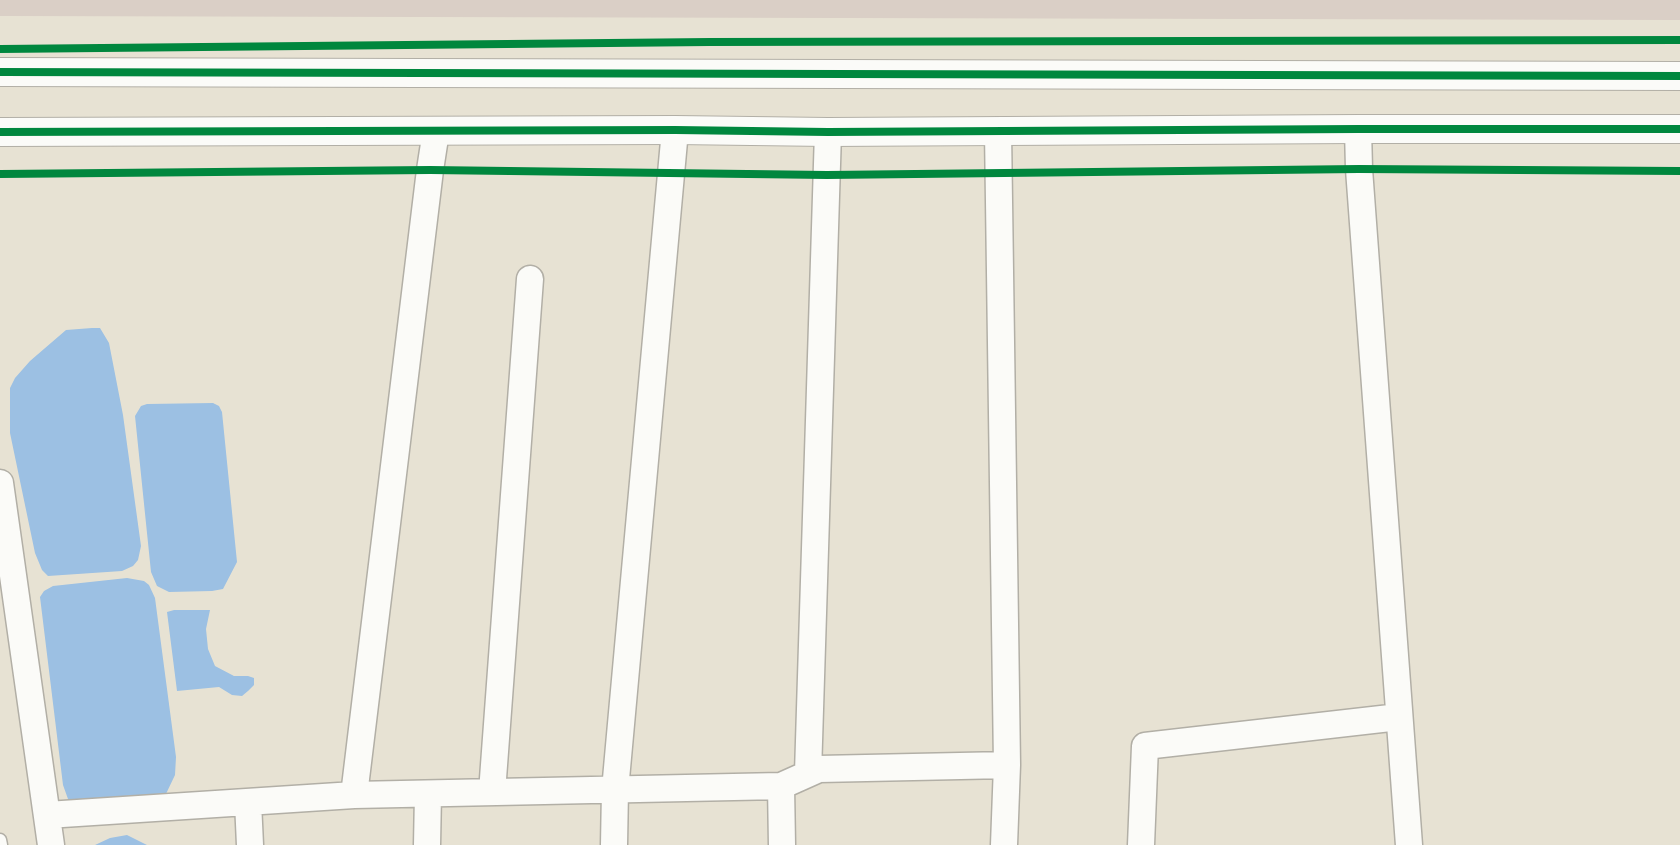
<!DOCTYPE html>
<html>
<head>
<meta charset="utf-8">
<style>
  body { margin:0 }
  canvas { display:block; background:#e7e2d3 }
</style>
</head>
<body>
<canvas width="1680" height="845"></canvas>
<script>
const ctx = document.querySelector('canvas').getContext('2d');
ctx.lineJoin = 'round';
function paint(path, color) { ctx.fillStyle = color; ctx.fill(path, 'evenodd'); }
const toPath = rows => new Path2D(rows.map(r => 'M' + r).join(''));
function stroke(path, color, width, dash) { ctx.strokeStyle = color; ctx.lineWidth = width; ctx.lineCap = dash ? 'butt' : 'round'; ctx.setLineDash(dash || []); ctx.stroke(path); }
paint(toPath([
  [0,0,1680,0,1680,20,0,16]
]), '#dacfc6');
paint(toPath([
  [92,328,100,328,109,343,123,415,141,546,138,560,133,566,122,571,48,576,42,570,35,553,10,433,10,388,15,378,30,361,66,330],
  [213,403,219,406,222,412,237,562,223,589,212,591,169,592,157,586,151,572,135,416,141,406,147,404],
  [127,578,144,581,149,585,155,598,176,757,175,775,165,796,74,803,68,799,63,785,40,597,44,591,53,586],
  [174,610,210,610,206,629,208,649,215,666,234,676,248,676,254,678,254,685,248,691,242,696,232,695,219,687,177,691,167,612],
  [127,835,147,845,95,845,110,838]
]), '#9cc0e3');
const lane = toPath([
  [0,840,1,845]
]);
const street = toPath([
  [1358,129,1359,169,1409,845],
  [998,131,1007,765,1004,845],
  [0,483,51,845],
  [808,773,828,132],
  [781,786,782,845],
  [492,792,530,279],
  [354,795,430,170,436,131],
  [248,802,250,845],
  [47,815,354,795,781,786,819,769,1007,765],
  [427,845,428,794],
  [614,845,615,790,675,130],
  [1141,845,1145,746,1399,717]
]);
const highway = toPath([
  [0,72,1680,76],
  [0,132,675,130,828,132,1358,129,1680,129]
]);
stroke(lane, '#b2afa6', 15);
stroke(street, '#b2afa6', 29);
stroke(highway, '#b2afa6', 30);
stroke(lane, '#fbfbf8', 12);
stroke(street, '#fbfbf8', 26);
stroke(highway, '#fbfbf8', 28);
stroke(toPath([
  [0,49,710,42,1680,40],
  [0,72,1680,76],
  [0,132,675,130,828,132,1358,129,1680,129],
  [0,174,430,170,827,175,1359,169,1680,171]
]), '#00873e', 8);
</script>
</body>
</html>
